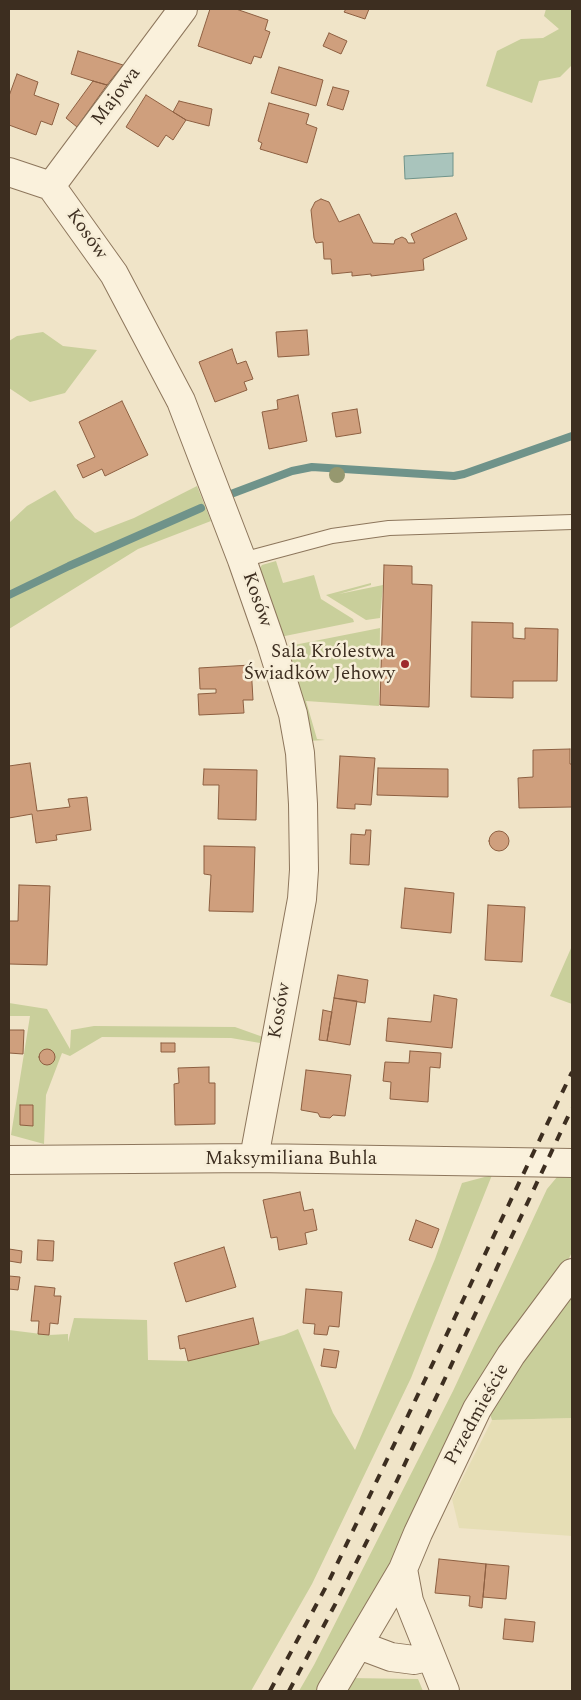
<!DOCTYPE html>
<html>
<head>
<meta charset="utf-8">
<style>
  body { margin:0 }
  #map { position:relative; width:581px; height:1700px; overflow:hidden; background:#f0e4c8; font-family:Spectral,serif }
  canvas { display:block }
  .frame { position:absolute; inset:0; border:10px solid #3d2e20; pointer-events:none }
</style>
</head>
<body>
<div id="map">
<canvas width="581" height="1700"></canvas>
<div class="frame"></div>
</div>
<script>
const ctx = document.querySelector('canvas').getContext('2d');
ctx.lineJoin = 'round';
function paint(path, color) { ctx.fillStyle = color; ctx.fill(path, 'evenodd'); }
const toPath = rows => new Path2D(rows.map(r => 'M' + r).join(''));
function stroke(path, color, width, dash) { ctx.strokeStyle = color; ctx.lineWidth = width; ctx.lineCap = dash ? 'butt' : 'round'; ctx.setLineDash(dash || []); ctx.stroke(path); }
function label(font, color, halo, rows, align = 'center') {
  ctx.font = font + ' Spectral,serif'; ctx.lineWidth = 5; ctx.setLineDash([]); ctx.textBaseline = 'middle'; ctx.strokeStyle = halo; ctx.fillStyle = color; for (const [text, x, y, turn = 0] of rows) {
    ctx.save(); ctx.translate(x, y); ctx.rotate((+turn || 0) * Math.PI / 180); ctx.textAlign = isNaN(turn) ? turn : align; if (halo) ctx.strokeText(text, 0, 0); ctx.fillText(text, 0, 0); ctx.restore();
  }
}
paint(toPath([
  [572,1418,572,1536,459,1528,452,1499,492,1420]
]), '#e6deb5');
paint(toPath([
  [546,9,572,9,572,65,560,77,539,81,532,103,486,86,497,51,521,39,543,38,559,29,544,16],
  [43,332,63,346,97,350,65,393,30,402,9,388,9,341,17,336],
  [197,486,211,521,138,549,9,629,9,523,27,506,55,490,75,518,95,533,134,518],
  [276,561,283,583,314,575,321,599,353,619,354,622,280,637,257,572,262,565],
  [371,583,371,585,339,594,383,585,380,618,366,620,326,595],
  [380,628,379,706,306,701,317,739,325,740,308,741,284,647],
  [572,946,572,1004,550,996],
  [9,1003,47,1009,70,1049,71,1030,94,1026,235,1027,263,1037,260,1043,231,1038,102,1037,70,1056,62,1053,46,1095,44,1144,11,1135,30,1016,9,1016],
  [492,1175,411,1378,312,1584,251,1691,9,1691,9,1330,49,1335,68,1334,68,1342,74,1318,147,1320,148,1360,188,1361,284,1335,298,1329,333,1413,355,1450,435,1259,462,1183],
  [572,1176,572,1252,558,1281,322,1691,299,1691,314,1665,453,1391,547,1189,557,1177],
  [572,1296,572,1418,492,1420,489,1412,523,1357],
  [348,1678,418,1679,423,1691,341,1691]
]), '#c9cf9b');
const water = toPath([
  [453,153,453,176,405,179,404,156,453,153]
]);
paint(water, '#a9c4bc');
stroke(water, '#6f938a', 1);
stroke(toPath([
  [231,494,292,471,312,467,454,476,464,474,572,436],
  [9,595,69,566,201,508]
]), '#6f938a', 8);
const building = toPath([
  [210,9,236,9,268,20,265,30,270,32,261,58,254,56,251,64,198,46,210,9],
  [346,9,369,9,365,19,344,12,346,9],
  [329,33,347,41,341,54,323,46,329,33],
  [78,51,123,65,107,85,93,81,71,74,78,51],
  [279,67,323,80,316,106,271,93,279,67],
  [17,74,38,82,34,95,59,104,52,125,41,121,36,135,9,125,9,96,17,74],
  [93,81,107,85,77,127,66,118,93,81],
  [333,87,349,91,343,110,327,105,333,87],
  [146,95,186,120,173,140,166,135,158,147,126,127,146,95],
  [179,101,212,109,209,126,186,120,173,112,179,101],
  [269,103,309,114,306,124,317,128,307,163,260,149,262,143,258,141,269,103],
  [321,199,329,202,339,222,359,214,373,243,394,244,395,240,402,237,406,239,408,243,415,243,411,234,456,213,467,239,423,259,424,270,371,276,371,274,352,276,352,272,332,274,331,259,324,259,323,242,316,243,314,238,311,210,315,202,321,199],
  [307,330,309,355,278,357,276,332,307,330],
  [232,349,237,364,246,361,253,379,244,382,247,390,215,402,199,362,232,349],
  [298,395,307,441,269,449,262,412,278,409,277,400,298,395],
  [122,401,148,455,105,476,102,469,83,478,77,465,95,457,79,422,122,401],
  [357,409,361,433,336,437,332,413,357,409],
  [384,565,412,566,412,584,432,585,429,707,380,705,384,565],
  [472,622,513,623,513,638,525,639,525,628,558,629,557,681,513,681,513,698,471,697,472,622],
  [251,665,253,700,243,700,244,713,199,715,198,694,216,693,216,689,200,689,199,668,251,665],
  [570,749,570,764,572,764,572,807,519,808,518,778,533,777,533,750,570,749],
  [340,756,375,758,371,805,355,804,355,809,337,808,340,756],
  [30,763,37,811,70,807,68,799,87,797,91,830,56,835,57,840,36,843,32,814,9,818,9,766,30,763],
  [378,768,448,769,448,797,377,795,378,768],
  [204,769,257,770,256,820,218,819,219,785,203,785,204,769],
  [366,830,371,830,369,865,350,864,351,834,365,835,366,830],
  '489 841a10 10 0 1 1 20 0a10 10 0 1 1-20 0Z',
  [204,846,255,847,253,912,209,911,211,875,204,874,204,846],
  [19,885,50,886,47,965,9,964,9,921,18,921,19,885],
  [405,888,454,893,451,933,401,928,405,888],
  [488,905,525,907,522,962,485,960,488,905],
  [338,975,368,980,365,1003,334,998,338,975],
  [434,995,457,999,452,1048,386,1041,388,1018,431,1022,434,995],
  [334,998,357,1001,350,1045,327,1041,334,998],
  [323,1010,332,1012,327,1041,319,1040,323,1010],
  [9,1030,24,1030,23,1054,9,1053,9,1030],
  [161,1043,175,1043,175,1052,161,1052,161,1043],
  '39 1057a8 8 0 1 1 16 0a8 8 0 1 1-16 0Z',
  [410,1051,441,1053,440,1068,430,1067,428,1102,390,1099,391,1082,383,1081,385,1062,409,1063,410,1051],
  [209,1067,209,1083,215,1083,215,1124,175,1125,174,1084,179,1083,178,1068,209,1067],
  [306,1070,351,1075,345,1116,333,1115,330,1118,320,1117,318,1113,301,1110,306,1070],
  [20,1105,33,1105,33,1126,20,1125,20,1105],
  [300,1192,304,1211,313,1209,317,1230,305,1233,307,1244,279,1250,277,1237,271,1238,263,1200,300,1192],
  [416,1220,439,1229,432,1248,409,1240,416,1220],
  [38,1240,54,1241,53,1261,37,1260,38,1240],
  [224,1247,236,1287,186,1302,174,1263,224,1247],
  [9,1249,22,1251,21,1263,9,1261,9,1249],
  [9,1276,20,1277,18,1290,9,1289,9,1276],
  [35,1286,55,1288,54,1296,61,1296,58,1324,50,1323,49,1335,38,1334,39,1321,31,1321,35,1286],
  [306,1289,342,1292,339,1327,329,1326,327,1335,314,1334,315,1324,303,1323,306,1289],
  [253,1318,259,1344,188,1361,185,1348,180,1349,178,1336,253,1318],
  [324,1349,339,1351,336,1368,321,1366,324,1349],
  [439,1559,486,1564,482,1608,469,1606,470,1596,435,1593,439,1559],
  [486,1564,509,1566,506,1599,483,1597,486,1564],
  [505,1619,535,1622,533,1642,503,1639,505,1619]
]);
paint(building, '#cf9f7d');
stroke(building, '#8d5f41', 1);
const service = toPath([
  [242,560,332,536,389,528,572,522]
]);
const minor = toPath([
  [9,172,51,186,114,274,181,401,242,560,271,643,293,714,300,753,303,804,304,870,302,899,254,1158],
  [51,186,183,9],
  [9,1160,254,1158,572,1163],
  [359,1645,391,1657,414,1660,431,1656],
  [331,1691,403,1569],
  [445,1691,409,1601,403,1569,418,1533,477,1409,511,1355,572,1273]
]);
stroke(service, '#8d765c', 16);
stroke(minor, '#8d765c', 30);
stroke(service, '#faf1dc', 14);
stroke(minor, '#faf1dc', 28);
stroke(toPath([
  [270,1691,328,1583,572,1072],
  [289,1691,338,1599,394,1487,572,1108]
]), '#3d2e20', 4, [9, 9]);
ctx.fillStyle = '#96986f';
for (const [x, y] of [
  [337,475]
]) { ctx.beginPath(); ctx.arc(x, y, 8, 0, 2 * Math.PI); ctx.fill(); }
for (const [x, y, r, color] of [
  [405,664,5,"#9e2a2b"]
]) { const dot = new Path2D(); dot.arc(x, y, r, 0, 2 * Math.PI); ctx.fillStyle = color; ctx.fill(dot); stroke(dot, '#f7eed8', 2); }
label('19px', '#3d2e20', '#f7eed8', [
  ["Majowa",117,97,-53],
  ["Kosów",86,235,55],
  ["Kosów",256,600,71],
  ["Kosów",281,1011,-80],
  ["Maksymiliana Buhla",291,1160],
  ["Przedmieście",478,1415,-61]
]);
label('19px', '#3d2e20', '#f7eed8', [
  ["Sala Królestwa",395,653],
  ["Świadków Jehowy",395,675]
], 'right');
</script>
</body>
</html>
